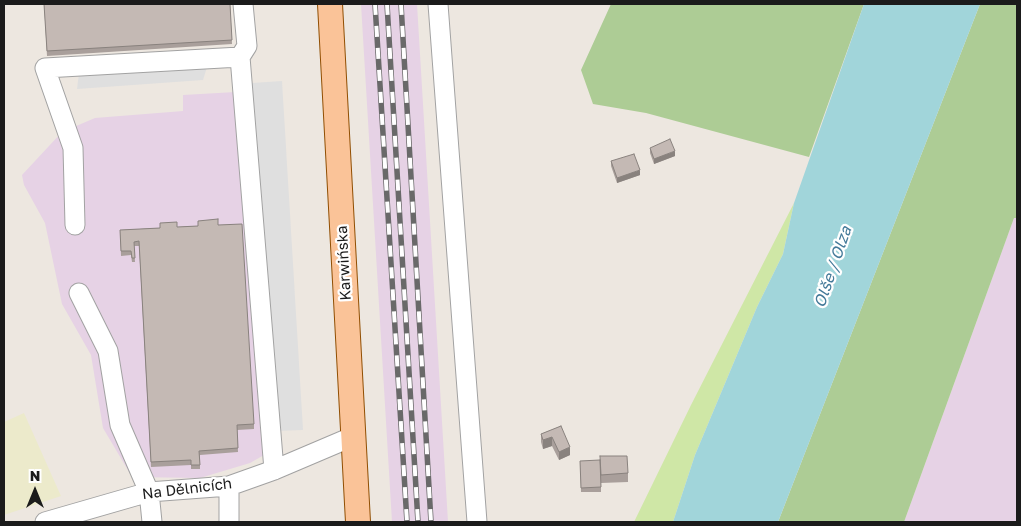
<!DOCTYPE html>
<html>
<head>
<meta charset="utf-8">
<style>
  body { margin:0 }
  #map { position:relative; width:1021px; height:526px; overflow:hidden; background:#ede7e0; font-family:"Golos Text",sans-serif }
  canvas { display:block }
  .frame { position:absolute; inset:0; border:5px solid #1b1b1b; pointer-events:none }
  .north { position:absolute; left:10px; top:466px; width:50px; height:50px; -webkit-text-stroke:4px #fff; paint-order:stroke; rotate:0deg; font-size:14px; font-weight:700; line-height:20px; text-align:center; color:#1b1b1b }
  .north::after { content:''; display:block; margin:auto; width:18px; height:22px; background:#1b1b1b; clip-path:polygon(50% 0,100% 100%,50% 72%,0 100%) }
</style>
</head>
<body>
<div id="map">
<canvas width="1021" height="526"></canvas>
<div class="frame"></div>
<div class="north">N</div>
</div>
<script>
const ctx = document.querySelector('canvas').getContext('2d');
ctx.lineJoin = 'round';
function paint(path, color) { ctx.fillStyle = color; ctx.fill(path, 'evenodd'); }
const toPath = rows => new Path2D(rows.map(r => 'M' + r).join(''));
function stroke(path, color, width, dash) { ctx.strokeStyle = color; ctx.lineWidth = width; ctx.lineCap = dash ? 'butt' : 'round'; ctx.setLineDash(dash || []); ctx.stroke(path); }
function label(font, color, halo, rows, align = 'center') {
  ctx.font = font + ' "Golos Text",sans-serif'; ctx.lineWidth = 4.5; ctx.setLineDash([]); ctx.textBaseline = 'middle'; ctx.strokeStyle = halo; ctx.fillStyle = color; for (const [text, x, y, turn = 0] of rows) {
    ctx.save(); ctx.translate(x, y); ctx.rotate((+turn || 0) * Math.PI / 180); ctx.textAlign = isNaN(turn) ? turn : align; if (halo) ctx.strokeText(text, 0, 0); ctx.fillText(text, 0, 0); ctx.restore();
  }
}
paint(toPath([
  [361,4,417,4,448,522,392,522],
  [253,91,276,431,264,455,250,463,200,478,132,477,103,428,91,355,62,304,45,223,24,185,22,175,62,132,95,118,183,111,183,95],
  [1014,218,1017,218,1017,522,904,522]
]), '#e6d2e5');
paint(toPath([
  [24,413,61,496,4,515,4,422]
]), '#eceacb');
paint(toPath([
  [794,203,783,254,757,307,695,455,673,522,634,522,691,405]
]), '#cfe7a6');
paint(toPath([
  [611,4,864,4,809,157,646,113,593,104,581,70],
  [980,4,1017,4,1017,218,1014,218,904,522,778,522]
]), '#adcc95');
paint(toPath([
  [208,64,203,80,77,89,79,73],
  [282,81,303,430,276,431,252,83]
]), '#dfdfdf');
paint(toPath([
  [864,4,980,4,778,522,673,522,695,455,757,307,783,254,794,203]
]), '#a1d5da');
const minor = toPath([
  [438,4,477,522],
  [240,57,247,46,243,4],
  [75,225,73,148,45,68,240,57,274,470],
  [79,293,108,351,120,425,149,492,152,522],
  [229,486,229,522],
  [45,522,149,492,229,486,274,470,354,436]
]);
const major = toPath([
  [330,4,358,522]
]);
stroke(minor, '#a2a2a2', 21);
stroke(major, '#904e02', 26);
stroke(minor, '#fff', 19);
stroke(major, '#fac398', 24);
const rail = toPath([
  [375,4,407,522],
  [387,4,418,522],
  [401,4,431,522]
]);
stroke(rail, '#696969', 5.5);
stroke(rail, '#fff', 4, [11]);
paint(toPath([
  [44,4,230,4,232,44,47,56],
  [650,148,675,156,654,164,650,153],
  [611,161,640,175,617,183,611,166],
  [218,225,254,424,254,429,237,430,238,452,200,455,200,469,191,469,191,465,151,467,139,246,134,246,135,262,132,262,131,255,121,256,120,230],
  [561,426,570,455,559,460,552,446,543,449,541,442,541,434],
  [580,461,628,473,628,482,601,483,601,492,581,492]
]), '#a99f9b');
paint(toPath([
  [675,151,675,156,654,164,654,159],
  [640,170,640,175,617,183,617,178],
  [552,437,552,446,543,449,543,440],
  [570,447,570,455,559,460,559,452]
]), '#89827e');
const building = toPath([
  [44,4,230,4,232,40,47,51,44,4],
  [670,139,675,151,654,159,650,148,670,139],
  [634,154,640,170,617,178,611,161,634,154],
  [218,219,218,225,242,224,254,424,237,425,238,448,199,451,200,465,191,465,191,460,151,462,139,241,134,242,135,258,132,258,131,251,121,251,120,230,160,228,160,223,177,222,177,227,198,226,198,221,218,219],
  [561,426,570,447,559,452,552,437,543,440,541,434,561,426],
  [600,456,627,456,628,473,601,475,600,456],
  [600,460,601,487,581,488,580,461,600,460]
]);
paint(building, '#c4b9b4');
stroke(building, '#89827e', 1);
label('15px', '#1b1b1b', '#fff', [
  ["Karwińska",344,263,-93],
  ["Na Dělnicích",187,489,-7]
]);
label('italic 16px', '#447a99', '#fff', [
  ["Olše / Olza",833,267,-71]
]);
</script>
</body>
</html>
